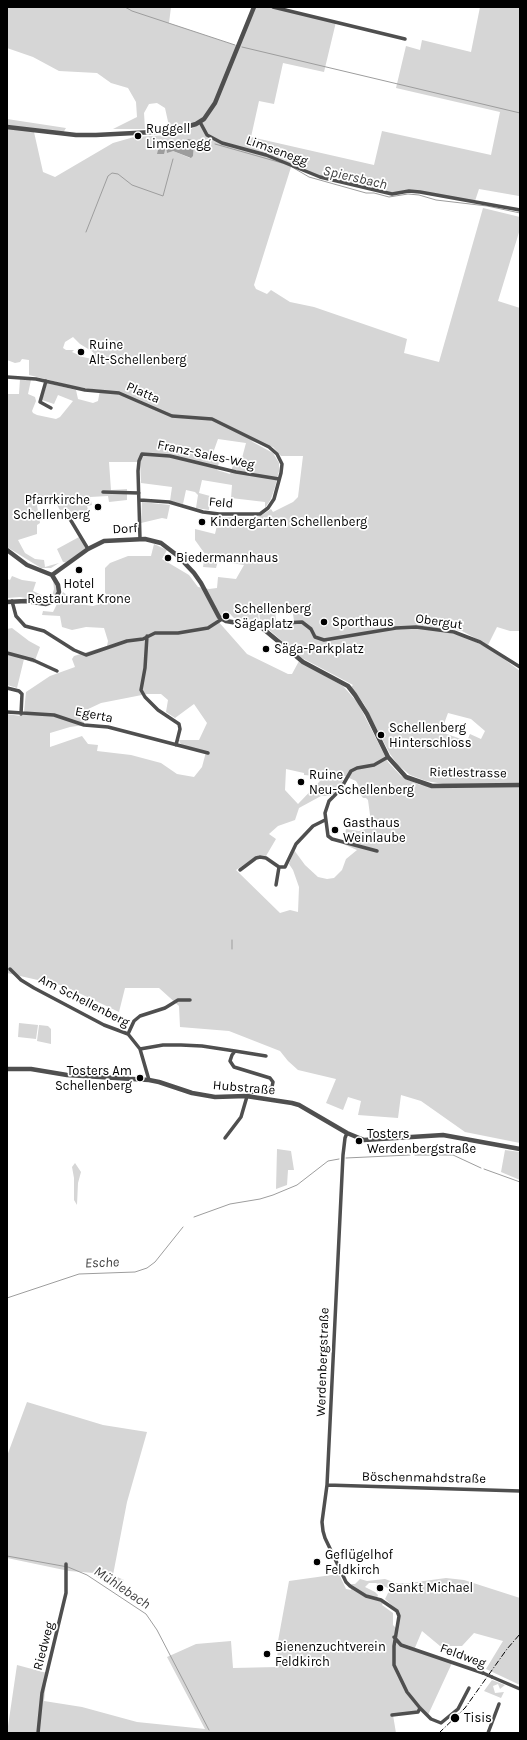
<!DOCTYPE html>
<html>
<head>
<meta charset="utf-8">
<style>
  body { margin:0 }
  #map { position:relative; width:527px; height:1740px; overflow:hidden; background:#fff; font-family:Karla,sans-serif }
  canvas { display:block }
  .frame { position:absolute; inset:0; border:8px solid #000; pointer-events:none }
</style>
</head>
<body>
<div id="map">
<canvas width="527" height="1740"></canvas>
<div class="frame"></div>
</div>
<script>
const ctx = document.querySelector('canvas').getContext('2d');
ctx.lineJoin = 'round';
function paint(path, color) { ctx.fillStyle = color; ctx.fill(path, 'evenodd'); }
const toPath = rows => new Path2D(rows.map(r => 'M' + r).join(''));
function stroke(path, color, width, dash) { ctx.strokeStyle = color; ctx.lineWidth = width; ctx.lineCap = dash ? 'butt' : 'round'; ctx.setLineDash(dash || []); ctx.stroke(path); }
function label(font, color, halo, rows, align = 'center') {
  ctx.font = font + ' Karla,sans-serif'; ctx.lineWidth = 3.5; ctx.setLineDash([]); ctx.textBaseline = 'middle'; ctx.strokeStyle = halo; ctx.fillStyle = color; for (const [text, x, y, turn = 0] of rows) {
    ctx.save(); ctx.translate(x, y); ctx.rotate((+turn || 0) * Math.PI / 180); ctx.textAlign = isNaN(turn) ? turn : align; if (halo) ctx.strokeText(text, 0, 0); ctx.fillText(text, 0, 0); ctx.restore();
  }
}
paint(toPath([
  [7,7,171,7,169,23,238,46,254,7,287,7,286,10,336,22,324,72,283,63,274,104,259,101,251,137,374,165,382,131,491,155,500,112,396,88,406,46,420,50,422,40,471,52,480,7,520,7,520,192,519,196,479,189,475,201,420,192,392,194,311,174,292,164,254,285,256,289,267,294,271,290,290,302,314,307,407,339,404,353,439,362,483,208,520,217,520,229,498,301,520,308,520,631,510,631,497,627,488,645,462,631,449,629,449,633,463,636,492,650,520,671,520,1143,465,1132,421,1101,401,1095,398,1118,358,1115,361,1101,348,1097,343,1110,326,1103,336,1079,298,1070,288,1061,280,1051,229,1031,180,1027,179,1006,159,988,125,988,119,1012,64,986,7,973,7,714,20,716,24,712,26,692,50,676,75,667,72,659,74,656,107,646,108,641,104,628,86,627,72,630,62,627,60,616,42,615,43,611,53,612,63,592,79,604,93,606,108,601,105,593,105,568,110,563,128,556,151,556,154,544,167,550,162,559,189,575,198,587,209,589,217,588,218,577,236,579,244,565,218,561,216,568,203,567,205,554,195,540,195,529,215,534,219,517,254,518,262,515,271,509,273,512,293,502,298,497,303,456,281,456,273,447,251,441,273,453,279,463,279,471,275,487,271,499,265,508,265,502,231,498,232,485,202,480,199,493,210,496,209,510,196,508,198,495,195,492,186,490,183,504,170,501,172,487,141,483,140,462,109,462,111,490,127,489,127,500,109,502,108,496,90,497,92,505,87,506,88,510,72,517,69,509,60,510,54,500,37,505,40,523,37,525,37,534,18,540,25,553,35,559,44,560,45,567,59,563,51,568,41,568,7,547,7,394,19,394,20,379,31,380,28,394,35,397,36,401,32,411,33,413,37,415,56,419,60,417,73,401,58,395,54,404,42,400,47,383,76,390,78,399,93,403,98,401,100,390,77,387,29,375,29,360,22,359,20,362,15,363,7,360,7,119,66,128,63,133,34,132,43,172,55,177,113,143,134,137,185,134,199,123,169,126,165,108,157,103,149,104,144,113,145,129,113,129,137,117,136,102,128,88,111,83,97,73,59,71,33,57,7,48],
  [187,139,190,158,173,151,161,142],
  [73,337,80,344,93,352,95,357,92,359,83,357,72,352,74,350,66,350,63,348,65,342],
  [218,439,246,443,242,458,236,457,230,474,217,470,221,455,213,453],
  [292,607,294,621,268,625,267,628,300,657,353,685,351,687,364,704,390,754,398,765,410,775,426,781,449,785,434,786,420,785,401,776,388,762,358,703,343,686,299,661,292,674,288,674,247,654,217,620,230,614,234,618,254,620,259,623,258,610],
  [147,694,161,694,168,700,166,712,175,718,194,704,207,723,199,740,179,740,180,743,182,745,206,752,202,767,194,777,177,774,161,763,131,755,97,751,98,745,88,744,82,736,50,747,50,733,70,727,84,725,84,711,101,703],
  [448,713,471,719,485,731,481,739,470,734,467,741,441,732],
  [286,769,304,773,304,775,317,776,320,781,298,804,285,790],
  [342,775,356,781,360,788,357,790,363,798,366,798,368,800,370,815,369,828,359,831,346,829,343,844,357,850,346,859,342,870,334,878,327,879,318,877,305,865,294,850,289,864,293,870,299,887,298,912,290,910,280,913,236,870,254,858,259,855,266,856,276,839,269,834,278,826,295,820,299,808,321,796,332,796,340,787,343,780],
  [142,502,170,505,167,519,162,518,141,523],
  [79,537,86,549,68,563,63,562,57,549],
  [12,576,22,580,36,582,33,591,46,597,52,596,54,589,53,579,57,589,56,594,54,598,46,601,20,597,7,598,7,579,10,580],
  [275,610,276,620,260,622,259,611],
  [12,628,29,641,40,647,34,663,24,659,17,688,7,685,7,629],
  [19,1023,38,1025,36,1039,18,1037],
  [39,1025,48,1026,51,1029,51,1044,37,1041],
  [277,1149,291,1151,294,1170,288,1170,287,1185,276,1189],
  [505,1150,520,1152,520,1180,501,1172],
  [75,1163,81,1172,78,1183,77,1205,74,1200,74,1178,72,1167],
  [27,1402,103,1425,147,1432,127,1502,113,1575,124,1580,119,1591,94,1575,94,1573,69,1571,7,1558,7,1456],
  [339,1574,346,1589,351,1590,350,1584,355,1584,360,1579,367,1581,385,1579,396,1583,409,1583,446,1578,464,1580,520,1598,520,1685,486,1669,503,1641,474,1633,462,1646,440,1646,422,1631,414,1650,452,1663,428,1715,420,1708,418,1712,393,1715,396,1733,7,1733,17,1665,47,1673,44,1701,82,1707,137,1722,205,1729,167,1657,196,1644,231,1641,233,1668,277,1667,278,1641,289,1581],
  [369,1583,376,1583,390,1589,385,1599,397,1610,399,1616,396,1628,393,1625,393,1613,382,1605,383,1603,377,1598,378,1595,375,1592,365,1587],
  [492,1680,505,1685,500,1689,498,1684,493,1686,495,1693,504,1692,501,1698,484,1691]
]), '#d6d6d6');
paint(toPath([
  [187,139,194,140,193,156,191,158,173,151,167,153,166,146,164,154,157,154,160,142]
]), '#9d9d9d');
stroke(toPath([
  [125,7,132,11,235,45],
  [242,47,520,113],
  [215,144,282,163],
  [292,167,309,177,366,193,374,193,389,197,408,194,419,195,436,200,487,206,520,213],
  [86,232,108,176,112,173,118,174,132,185,163,196,173,159],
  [232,949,232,940],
  [415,1155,453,1155,481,1168],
  [346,1158,410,1155],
  [484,1169,520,1182],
  [194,1217,230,1204,260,1199,273,1195,297,1185,328,1161,339,1159],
  [7,1298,79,1274,135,1272,147,1268,155,1262,183,1227],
  [7,1556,68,1567,87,1575,146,1614,157,1630,209,1730]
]), '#9d9d9d', 1);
stroke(toPath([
  [273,7,405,39],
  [200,122,207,135,222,143,266,155,320,177,392,194,409,191,420,192,520,210],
  [7,377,36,379,85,390,119,393,172,416,212,419,269,447,277,454,282,464,281,473,274,499,268,508,260,514,219,514,203,512,169,502,140,500],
  [46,381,40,402,51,408],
  [103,492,139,493],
  [70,519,88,549],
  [140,539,138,471,139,461,142,454,170,456,236,472,279,479],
  [12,601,16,616,25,626,44,631,74,650,86,655,127,641,143,639,155,633,178,633,208,628,222,619],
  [261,627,265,624,302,622,311,629,315,637,324,640,396,628,416,627,454,632,480,642,520,667],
  [147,636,145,668,141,690,145,697,158,710,179,724,180,729,176,745],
  [7,653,33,660,57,671],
  [7,688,19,691,22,694,21,714],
  [7,712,54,715,84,725,108,727,208,753],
  [377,851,332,839,328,836,325,813,329,801,340,790,351,771,357,768,374,765,388,757],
  [240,870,256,858,260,857,266,858,279,867,285,867,296,844,313,826,325,820],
  [276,885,279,867],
  [10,969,21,980,34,988,104,1025,128,1034,140,1049,149,1080],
  [128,1034,134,1021,140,1016,165,1008,178,1000,190,1000],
  [140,1049,163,1045,181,1045,202,1046,235,1051],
  [347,1133,345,1138,343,1155,327,1485,322,1522,323,1531,325,1538,346,1582,350,1586,366,1596,381,1600,397,1611,399,1616,394,1646,394,1665,407,1692,420,1708,431,1719,441,1723,458,1709,469,1688],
  [225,1138,241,1117,248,1093,266,1090,272,1087,273,1082,270,1078,234,1067,230,1061,232,1055,235,1051,266,1056],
  [327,1485,520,1491],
  [394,1637,401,1645,483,1673],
  [492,1677,520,1689],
  [392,1715,418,1712,420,1708],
  [38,1733,42,1693,66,1593,66,1564],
  [488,1733,499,1704]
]), '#4f4f4f', 3.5);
stroke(toPath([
  [7,127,76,135,96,135,173,131,196,124,204,119,215,103,254,7],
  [7,550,27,565,52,575],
  [52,575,88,549,104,541,145,539,161,543,178,556,194,573,201,583,219,617,226,621,261,627,303,662,348,686,355,695,367,714,388,757,406,777,432,786,520,785],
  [7,602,26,601,46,604,54,601,59,592,58,585,52,575],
  [7,1069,31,1069,67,1075,149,1080,159,1082,192,1093,215,1097,246,1096,292,1103,299,1105,347,1133,364,1140,443,1135,520,1149]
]), '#4f4f4f', 4.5);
stroke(toPath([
  [439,1733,465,1708,507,1649,520,1634]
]), '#000', 1, [6, 2, 1, 2]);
stroke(toPath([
  [483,1673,492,1677]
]), '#4f4f4f', 3.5);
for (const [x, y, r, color] of [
  [138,136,4,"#000"],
  [81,352,4,"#000"],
  [98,507,4,"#000"],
  [202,522,4,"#000"],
  [168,558,4,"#000"],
  [79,570,4,"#000"],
  [226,616,4,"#000"],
  [324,622,4,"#000"],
  [266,649,4,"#000"],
  [381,735,4,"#000"],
  [301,782,4,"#000"],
  [335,830,4,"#000"],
  [140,1078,4,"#000"],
  [359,1141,4,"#000"],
  [317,1562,4,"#000"],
  [380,1588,4,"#000"],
  [267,1654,4,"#000"],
  [455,1718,5,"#000"]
]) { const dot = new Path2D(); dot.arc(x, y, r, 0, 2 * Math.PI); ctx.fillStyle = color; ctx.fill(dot); stroke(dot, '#fff', 1.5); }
label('13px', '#000', '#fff', [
  ["Ruggell",146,129],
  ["Limsenegg",146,144],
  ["Ruine",89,345],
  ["Alt-Schellenberg",89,360],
  ["Pfarrkirche",90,500,"right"],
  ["Schellenberg",90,515,"right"],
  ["Kindergarten Schellenberg",210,522],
  ["Biedermannhaus",176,558],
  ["Hotel",79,584,"center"],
  ["Restaurant Krone",79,599,"center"],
  ["Schellenberg",234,609],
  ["Sägaplatz",234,624],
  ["Sporthaus",332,622],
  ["Säga-Parkplatz",274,649],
  ["Schellenberg",389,728],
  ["Hinterschloss",389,743],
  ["Ruine",309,775],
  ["Neu-Schellenberg",309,790],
  ["Gasthaus",343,823],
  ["Weinlaube",343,838],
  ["Tosters Am",132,1071,"right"],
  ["Schellenberg",132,1086,"right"],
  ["Tosters",367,1134],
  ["Werdenbergstraße",367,1149],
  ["Geflügelhof",325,1555],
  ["Feldkirch",325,1570],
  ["Sankt Michael",388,1588],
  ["Bienenzuchtverein",275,1647],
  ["Feldkirch",275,1662],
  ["Tisis",464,1718]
], 'left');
label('13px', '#000', '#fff', [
  ["Limsenegg",277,151,20],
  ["Platta",143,393,24],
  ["Franz-Sales-Weg",206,455,12],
  ["Feld",221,503,5],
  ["Dorf",125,529,-3],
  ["Obergut",439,622,8],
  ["Egerta",94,715,11],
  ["Rietlestrasse",468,773,1],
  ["Am Schellenberg",84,1001,27],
  ["Hubstraße",244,1088,5],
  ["Werdenbergstraße",323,1362,-88],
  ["Böschenmahdstraße",424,1478,1],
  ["Riedweg",44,1646,-75],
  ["Feldweg",463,1656,20]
]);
label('italic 14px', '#3e3e3e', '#fff', [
  ["Spiersbach",355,178,13],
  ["Esche",102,1263,-2],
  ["Mühlebach",122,1588,34]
]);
</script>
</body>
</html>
